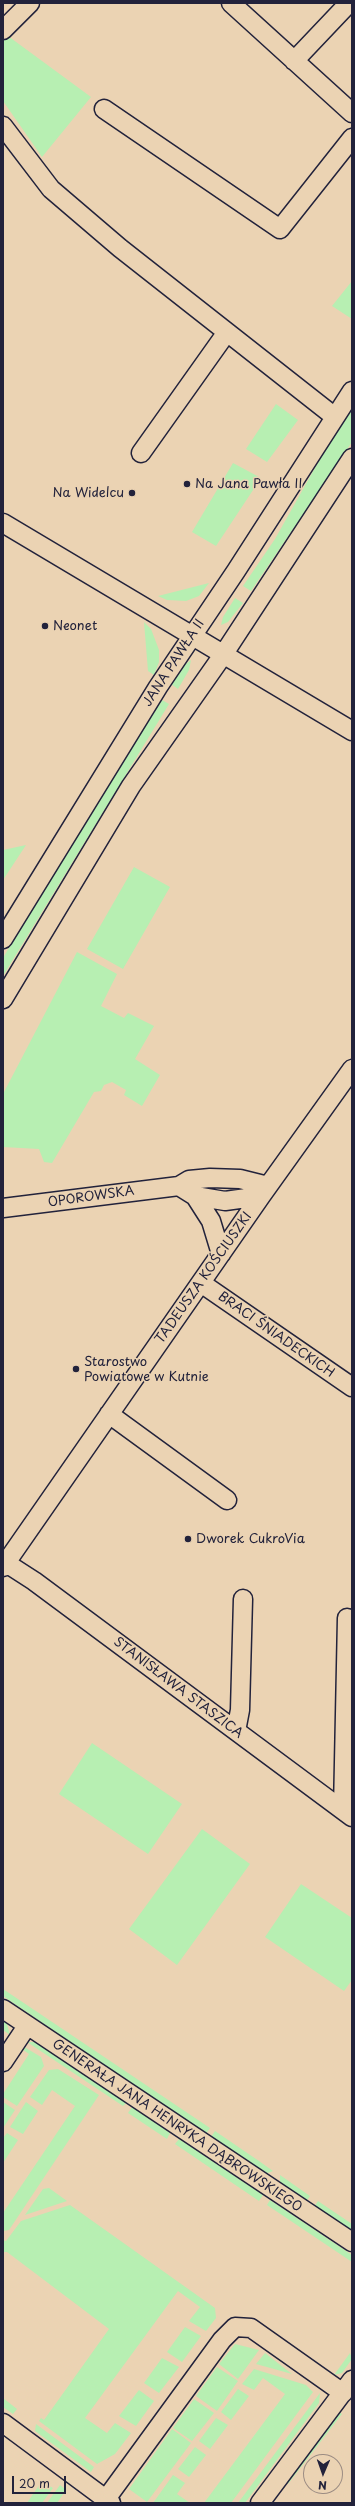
<!DOCTYPE html>
<html>
<head>
<meta charset="utf-8">
<style>
  body { margin:0 }
  #map { position:relative; width:355px; height:2506px; overflow:hidden; background:#ebd3b3; font-family:"Playpen Sans",sans-serif }
  canvas { display:block }
  .frame { position:absolute; inset:0; border:4px solid #22223b; pointer-events:none }
  .north { position:absolute; left:303px; top:2454px; width:40px; height:40px; box-sizing:border-box; background:#ebd3b3; border:1px solid #9b8c83; border-radius:50%; rotate:182deg; font-size:11px; font-weight:700; line-height:16px; text-align:center; color:#22223b }
  .north::after { content:''; display:block; margin:auto; width:14px; height:18px; background:#22223b; clip-path:polygon(50% 0,100% 100%,50% 72%,0 100%) }
  .scale { position:absolute; left:12px; top:2476px; width:54px; height:18px; box-sizing:border-box; border:2px solid #22223b; border-top:0; padding-left:5px; font-size:12px; line-height:14px; white-space:nowrap; color:#22223b; -webkit-text-stroke:3px #ebd3b3; paint-order:stroke }
</style>
</head>
<body>
<div id="map">
<canvas width="355" height="2506"></canvas>
<div class="frame"></div>
<div class="north">N</div>
<div class="scale">20 m</div>
</div>
<script>
const ctx = document.querySelector('canvas').getContext('2d');
ctx.lineJoin = 'round';
function paint(path, color) { ctx.fillStyle = color; ctx.fill(path, 'evenodd'); }
const toPath = rows => new Path2D(rows.map(r => 'M' + r).join(''));
function stroke(path, color, width, dash) { ctx.strokeStyle = color; ctx.lineWidth = width; ctx.lineCap = dash ? 'butt' : 'round'; ctx.setLineDash(dash || []); ctx.stroke(path); }
function label(font, color, halo, rows, align = 'center') {
  ctx.font = font + ' "Playpen Sans",sans-serif'; ctx.lineWidth = 3; ctx.setLineDash([]); ctx.textBaseline = 'middle'; ctx.strokeStyle = halo; ctx.fillStyle = color; for (const [text, x, y, turn = 0] of rows) {
    ctx.save(); ctx.translate(x, y); ctx.rotate((+turn || 0) * Math.PI / 180); ctx.textAlign = isNaN(turn) ? turn : align; if (halo) ctx.strokeText(text, 0, 0); ctx.fillText(text, 0, 0); ctx.restore();
  }
}
paint(toPath([
  [8,36,91,97,42,157,3,101,3,41],
  [352,281,352,319,332,306],
  [276,404,298,420,267,462,246,449],
  [352,408,352,442,251,591,243,586,275,539,334,434],
  [233,463,261,478,216,546,192,532],
  [209,583,199,596,186,601,167,600,158,596],
  [235,598,243,603,228,622,221,625,223,617],
  [144,622,151,629,159,650,159,662,154,675,148,671],
  [191,660,189,670,178,689,171,684,183,666],
  [162,700,169,704,3,976,3,958,56,867],
  [26,845,3,880,3,850],
  [134,867,170,887,123,969,87,949],
  [77,952,117,974,101,1006,124,1018,128,1013,154,1026,135,1059,160,1075,142,1106,124,1095,126,1090,112,1082,104,1085,101,1091,94,1092,52,1163,44,1162,39,1149,3,1147,3,1094],
  [92,1743,182,1804,148,1854,59,1794],
  [202,1829,250,1864,177,1965,129,1929],
  [301,1884,352,1918,352,1980,344,1991,265,1937],
  [3,1989,210,2128,206,2134,3,1996],
  [3,2019,7,2024,10,2035,3,2030],
  [27,2042,36,2042,126,2103,123,2106],
  [21,2045,41,2057,44,2066,17,2106,3,2097,3,2094,29,2054,19,2047],
  [58,2069,99,2095,9,2230,3,2231,3,2213,75,2106,52,2090,42,2105,30,2097,49,2070],
  [3,2102,15,2110,3,2128],
  [26,2102,38,2111,23,2134,10,2127],
  [132,2107,170,2133,167,2139,128,2113],
  [215,2131,259,2161,273,2171,265,2174,211,2137],
  [7,2133,18,2140,3,2163,3,2138],
  [179,2139,263,2195,259,2201,175,2144],
  [280,2175,310,2196,306,2202,280,2184],
  [49,2188,67,2201,25,2215,43,2189],
  [270,2200,352,2255,352,2262,267,2205],
  [318,2201,352,2224,352,2233,314,2207],
  [70,2205,215,2308,216,2318,206,2331,189,2321,200,2307,178,2291,85,2418,107,2433,115,2423,131,2433,115,2454,97,2464,39,2421,41,2418,44,2420,109,2329,7,2252,3,2252,3,2240,6,2241,21,2221],
  [185,2327,201,2336,182,2362,167,2352],
  [235,2344,259,2350,238,2379,219,2364],
  [265,2353,292,2374,256,2364],
  [350,2353,352,2359,342,2373,334,2375],
  [162,2358,179,2367,159,2393,144,2383],
  [217,2367,238,2381,217,2411,196,2396],
  [254,2369,306,2385,313,2392,231,2503,204,2503,285,2394,263,2378,254,2390,242,2384],
  [238,2389,249,2396,231,2420,221,2412],
  [139,2390,154,2401,136,2426,119,2416],
  [320,2393,319,2403,245,2503,238,2503],
  [3,2398,17,2409,13,2414,3,2407],
  [194,2399,214,2413,192,2441,173,2428],
  [338,2411,342,2414,288,2484,286,2480],
  [216,2418,228,2425,210,2449,199,2441],
  [36,2424,94,2467,91,2472,35,2431],
  [172,2429,191,2443,147,2502,129,2489],
  [195,2447,206,2455,189,2477,178,2469],
  [173,2475,185,2483,177,2494,190,2503,153,2503],
  [42,2481,53,2488,42,2503,27,2503],
  [60,2485,66,2490,57,2503,47,2503]
]), '#b7efb2');
const minor = toPath([
  [231,3,352,113],
  [3,30,30,3],
  [294,61,349,3],
  [104,109,280,229,352,138],
  [3,126,51,189,120,248,335,417],
  [141,453,227,332],
  [3,523,352,731],
  [3,939,158,687,236,571,352,391],
  [3,999,131,786,223,655,352,458],
  [179,1186,195,1196,225,1201,261,1196],
  [195,1196,211,1221,221,1254],
  [3,1208,179,1186,189,1180,210,1178,240,1179,268,1186],
  [201,1283,352,1387],
  [109,1414,227,1500],
  [3,1561,34,1581,352,1817],
  [3,1567,261,1196,352,1069],
  [236,1731,240,1710,243,1599],
  [343,1810,347,1618],
  [3,2009,352,2242],
  [3,2062,27,2026],
  [3,2423,111,2503],
  [106,2499,222,2340,235,2327,251,2328,343,2393],
  [260,2503,352,2380]
]);
stroke(minor, '#22223b', 21);
stroke(minor, '#ebd3b3', 18);
for (const [x, y, r, color] of [
  [187,484,4,"#22223b"],
  [132,493,4,"#22223b"],
  [45,626,4,"#22223b"],
  [76,1369,4,"#22223b"],
  [188,1539,4,"#22223b"]
]) { const dot = new Path2D(); dot.arc(x, y, r, 0, 2 * Math.PI); ctx.fillStyle = color; ctx.fill(dot); stroke(dot, '#ebd3b3', 1.5); }
label('13px', '#22223b', '#ebd3b3', [
  ["Na Jana Pawła II",195,484],
  ["Na Widelcu",124,493,"right"],
  ["Neonet",53,626],
  ["Starostwo",84,1362],
  ["Powiatowe w Kutnie",84,1377],
  ["Dworek CukroVia",196,1539]
], 'left');
label('13px', '#22223b', '#ebd3b3', [
  ["JANA PAWŁA II",174,663,-57],
  ["OPOROWSKA",91,1197,-8],
  ["TADEUSZA KOŚCIUSZKI",204,1278,-55],
  ["BRACI ŚNIADECKICH",276,1335,35],
  ["STANISŁAWA STASZICA",178,1688,37],
  ["GENERAŁA JANA HENRYKA DĄBROWSKIEGO",177,2126,34]
]);
</script>
</body>
</html>
